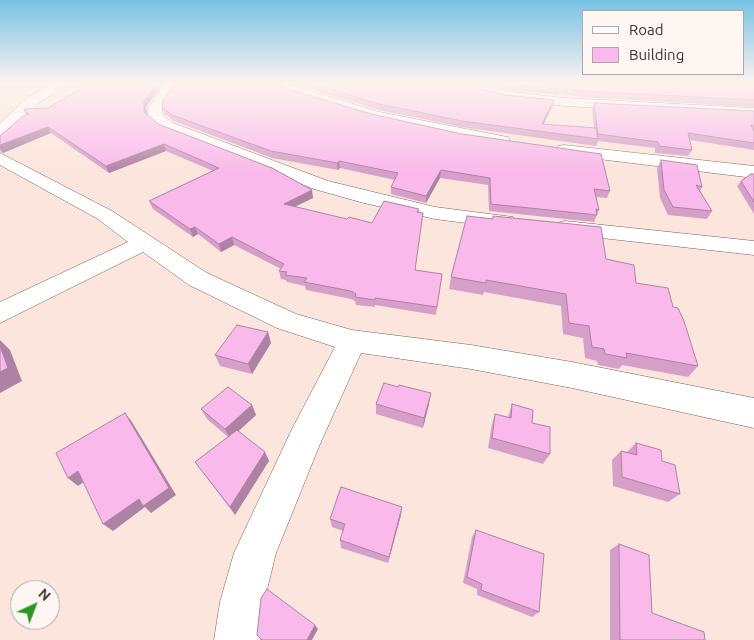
<!DOCTYPE html>
<html>
<head>
<meta charset="utf-8">
<style>
  body { margin:0 }
  #map { position:relative; width:754px; height:640px; overflow:hidden; background:#fce5dc; font-family:Ubuntu,sans-serif }
  canvas { display:block }
  .legend { position:absolute; left:582px; top:10px; width:162px; height:65px; box-sizing:border-box; background:#fdf6f3; border:1px solid #b1a7a3; margin:0; padding:6px 9px; list-style:none; font-size:15px; color:#40312c }
  .legend li { display:flex; align-items:center; gap:10px; height:25px }
  .legend b { width:25px; border:1px solid #b1a7a3 }
  .north { position:absolute; left:10px; top:580px; width:50px; height:50px; box-sizing:border-box; background:#fdf6f3; border:1px solid #b1a7a3; border-radius:50%; rotate:43deg; font-size:14px; font-weight:700; line-height:20px; text-align:center; color:#40312c }
  .north::after { content:''; display:block; margin:auto; width:18px; height:22px; background:#2a9722; clip-path:polygon(50% 0,100% 100%,50% 72%,0 100%) }
</style>
</head>
<body>
<div id="map">
<canvas width="754" height="640"></canvas>
<ul class="legend">
<li><b style="height:6px;background:#fff"></b>Road</li>
<li><b style="height:14px;background:#f9b9eb"></b>Building</li>
</ul>
<div class="north">N</div>
</div>
<script>
const ctx = document.querySelector('canvas').getContext('2d');
ctx.lineJoin = 'round';
const toPath = rows => new Path2D(rows.map(r => 'M' + r).join(''));
function stroke(path, color, width, dash) { ctx.strokeStyle = color; ctx.lineWidth = width; ctx.lineCap = dash ? 'butt' : 'round'; ctx.setLineDash(dash || []); ctx.stroke(path); }
function paint(path, color) { ctx.fillStyle = color; ctx.fill(path, 'evenodd'); }
const minor = toPath([
  [54,83,70,83,37,104,6,135,0,137,0,123,27,98,54,83],
  [166,83,179,83,162,108,163,115,173,123,328,181,435,207,505,216,513,217,516,222,513,227,505,228,435,219,364,203,314,189,161,129,148,117,148,108,166,83],
  [265,83,285,83,379,112,502,136,508,137,510,141,508,145,502,146,376,121,266,86,265,83],
  [452,83,474,83,504,91,564,98,754,108,754,116,564,106,504,99,453,86,452,83],
  [564,145,754,166,754,178,558,154,555,150,558,146,564,145],
  [0,153,112,211,207,273,296,314,352,330,471,345,572,362,754,398,754,428,572,388,471,369,361,353,320,444,276,553,264,602,260,640,214,640,220,602,234,553,291,431,335,347,277,328,189,285,143,252,0,323,0,302,128,242,98,219,0,165,0,153],
  [565,221,754,241,754,255,557,233,554,228,557,223,565,221]
]);
stroke(minor, '#7e5e52', 1);
paint(minor, '#fff');
paint(toPath([
  [292,83,458,83,552,107,543,125,594,128,592,109,594,103,754,111,754,150,690,140,692,150,688,156,655,153,655,148,598,141,596,146,461,127,379,110],
  [482,83,754,83,754,107,581,97,559,93,558,95,504,89],
  [146,107,147,114,158,124,313,198,295,207,347,219,372,223,419,209,415,270,442,274,436,315,375,305,375,307,356,305,355,301,351,299,306,290,305,286,287,282,286,280,281,279,279,271,281,269,234,245,221,252,198,234,193,237,153,209,149,201,213,171,166,151,109,173,51,133,3,153,0,151,0,136,26,115,24,110,48,108],
  [163,108,610,191,607,198,596,197,599,210,594,222,489,211,488,185,440,178,426,203,391,194,391,187,395,180,340,168,338,170,272,158,174,121,165,114],
  [661,160,702,187,700,191,712,211,707,219,668,215,660,198,657,168],
  [754,174,754,214,737,186,741,181],
  [493,216,606,259,636,283,673,307,698,366,688,377,622,365,619,369,598,365,597,361,585,358,583,338,563,334,561,306,484,292,483,295,449,289,451,277,492,219],
  [268,332,271,343,252,374,220,366,215,355],
  [376,404,429,404,423,428,376,414],
  [512,404,532,423,550,454,543,464,488,448,492,424,495,414,508,417],
  [252,405,256,415,238,431,265,452,269,461,235,515,195,462,228,437,207,419,201,409],
  [636,443,662,461,680,494,668,502,613,486,612,460,621,451,627,452],
  [401,515,388,563,341,548,340,540,343,531,332,527,330,519],
  [476,530,539,612,532,617,477,595,477,589,463,583,472,537],
  [619,544,652,613,705,640,610,640,610,550]
]), '#d69fca');
paint(toPath([
  [157,83,164,83,146,107,147,118,144,112,144,101],
  [554,100,552,107,540,131,542,124],
  [48,127,51,133,3,153,0,148,0,145],
  [164,144,166,151,109,173,106,166],
  [339,161,340,168,338,170,337,163],
  [441,170,440,178,426,203,426,196],
  [312,190,313,198,285,211,284,204],
  [195,227,198,234,193,237,190,229],
  [232,237,234,245,221,252,219,244],
  [268,332,271,343,252,374,248,364],
  [0,340,10,350,22,381,0,393],
  [431,393,429,404,423,428,424,418],
  [252,405,256,415,230,439,225,429],
  [125,413,132,422,176,495,151,513,145,507,113,531,103,524,139,499],
  [265,452,269,461,235,515,230,507],
  [78,471,88,479,78,486,68,478],
  [402,507,401,515,388,563,389,557],
  [315,625,318,629,312,640,307,640]
]), '#ae82a4');
const building = toPath([
  [90,83,157,83,144,101,144,112,158,124,272,168,312,190,284,204,347,219,349,217,372,223,384,201,419,209,417,212,423,213,415,270,442,274,437,307,375,298,375,300,355,297,356,294,351,291,304,282,307,278,285,275,287,272,279,271,284,264,232,237,219,244,195,227,190,229,149,201,219,168,164,144,106,166,48,127,0,145,0,136,23,116,29,114,24,110,25,109,48,108,90,83],
  [175,83,269,83,371,114,462,134,601,154,610,191,594,189,599,210,596,209,597,215,491,204,490,178,441,170,426,196,391,187,398,173,339,161,337,163,271,151,172,115,163,108,162,102,175,83],
  [310,83,458,83,505,95,554,100,542,124,596,128,598,139,462,121,379,104,310,83],
  [506,83,754,83,754,100,583,91,561,87,560,89,506,83],
  [594,103,754,111,754,126,751,125,754,132,754,143,688,133,692,150,659,146,658,142,598,134,594,103],
  [661,160,697,165,702,187,696,185,712,211,673,207,664,190,661,160],
  [751,174,754,174,754,202,741,181,751,174],
  [467,216,493,219,493,216,601,227,606,259,634,265,636,283,668,288,673,307,678,308,684,321,698,366,626,353,627,358,605,354,604,349,592,347,589,326,569,323,566,294,486,280,486,283,451,277,467,216],
  [237,325,268,332,248,364,215,355,237,325],
  [0,346,8,368,0,372,0,346],
  [384,383,398,387,399,385,431,393,424,418,376,404,384,383],
  [228,387,252,405,225,429,201,409,228,387],
  [512,404,533,410,532,423,550,427,550,454,492,438,495,414,511,418,512,404],
  [125,413,169,488,143,506,139,499,103,524,78,471,68,478,56,453,125,413],
  [237,430,265,452,230,507,195,462,237,430],
  [636,443,661,450,662,461,675,465,680,494,622,477,621,451,637,455,636,443],
  [341,487,402,507,389,557,340,540,345,524,330,519,341,487],
  [476,530,544,554,539,612,481,590,482,584,467,577,476,530],
  [619,544,649,555,652,613,704,632,705,640,620,640,619,544],
  [267,589,315,625,307,640,262,640,257,635,261,598,267,589]
]);
paint(building, '#f9b9eb');
stroke(building, '#ae82a4', 1);
const sky = ctx.createLinearGradient(0, 0, 0, 173);
sky.addColorStop(0, '#77c2e4');
sky.addColorStop(0.48, '#fef3ef');
sky.addColorStop(1, '#fef3ef00');
ctx.fillStyle = sky;
ctx.fillRect(0, 0, 754, 173);
</script>
</body>
</html>
